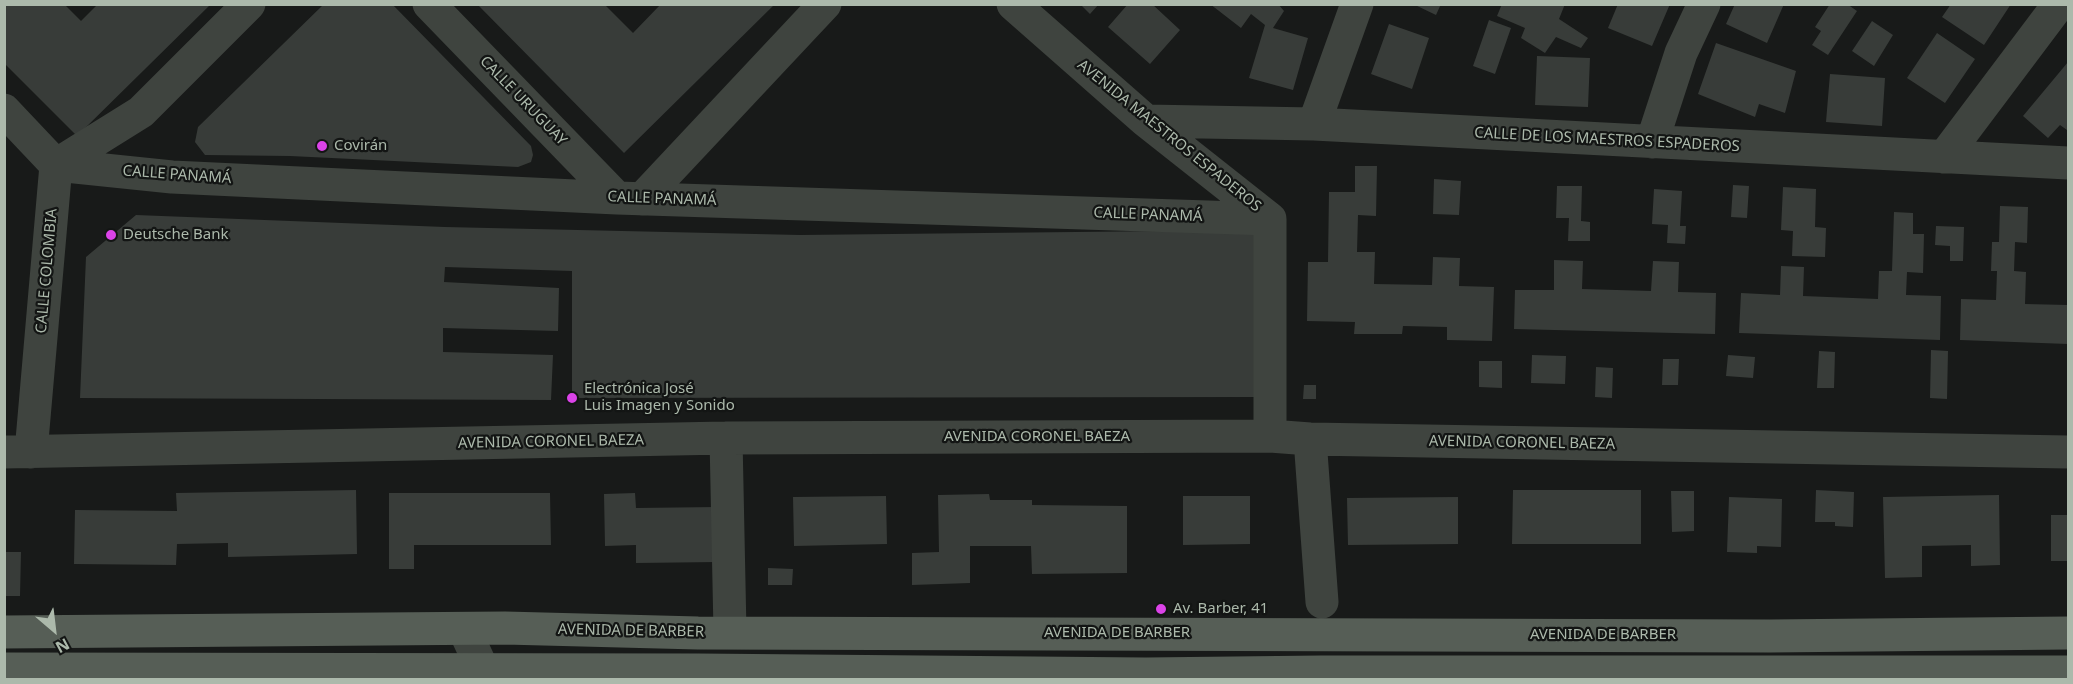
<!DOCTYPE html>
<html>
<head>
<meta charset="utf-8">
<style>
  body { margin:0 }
  #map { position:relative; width:2073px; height:684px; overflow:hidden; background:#181a19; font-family:"Noto Sans",sans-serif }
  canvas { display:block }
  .frame { position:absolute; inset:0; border:6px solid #acb9ab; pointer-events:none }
  .north { position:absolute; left:24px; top:600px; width:60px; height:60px; -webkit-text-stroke:4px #131514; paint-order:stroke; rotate:152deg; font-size:16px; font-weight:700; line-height:24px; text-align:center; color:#acb9ab }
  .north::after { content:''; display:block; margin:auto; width:21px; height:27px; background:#acb9ab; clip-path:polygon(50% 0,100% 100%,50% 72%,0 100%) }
</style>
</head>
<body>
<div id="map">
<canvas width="2073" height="684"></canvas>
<div class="frame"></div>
<div class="north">N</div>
</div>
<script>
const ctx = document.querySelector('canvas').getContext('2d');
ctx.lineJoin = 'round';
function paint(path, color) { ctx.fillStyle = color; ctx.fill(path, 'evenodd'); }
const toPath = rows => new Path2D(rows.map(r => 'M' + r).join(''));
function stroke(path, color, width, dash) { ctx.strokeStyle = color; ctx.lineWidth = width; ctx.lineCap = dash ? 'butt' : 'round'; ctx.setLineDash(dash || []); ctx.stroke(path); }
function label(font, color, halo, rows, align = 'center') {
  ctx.font = font + ' "Noto Sans",sans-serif'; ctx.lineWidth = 4.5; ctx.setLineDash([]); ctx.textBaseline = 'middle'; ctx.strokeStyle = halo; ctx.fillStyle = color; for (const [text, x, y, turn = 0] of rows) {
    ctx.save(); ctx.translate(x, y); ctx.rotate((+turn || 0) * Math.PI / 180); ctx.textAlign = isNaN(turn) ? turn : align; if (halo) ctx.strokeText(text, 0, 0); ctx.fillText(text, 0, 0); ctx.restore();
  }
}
paint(toPath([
  [4,4,64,4,81,21,98,4,211,4,77,136,4,63],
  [324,4,392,4,531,146,533,155,531,162,518,167,290,156,205,155,195,142,198,127],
  [477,4,604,4,633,33,661,4,775,4,624,153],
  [1080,4,1099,4,1090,14],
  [1128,4,1152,4,1180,30,1150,64,1108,27],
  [1210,4,1278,4,1284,11,1273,28,1308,38,1293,90,1249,78,1265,25,1251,14,1241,28],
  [1413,4,1441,4,1436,15],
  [1502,4,1565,4,1559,19,1588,38,1581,48,1556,37,1545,53,1521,38,1525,28,1497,16],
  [1618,4,1670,4,1652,46,1608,28],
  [1735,4,1784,4,1767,43,1726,24],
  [1830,4,1847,4,1857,11,1828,55,1812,45,1821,31,1815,27],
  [1951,4,2011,4,1984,45,1942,17],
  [1489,20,1511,28,1495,74,1473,66],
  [1872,21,1893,35,1874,66,1852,51],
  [1389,24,1429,38,1412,89,1371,74],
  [1937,33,1975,59,1945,103,1907,78],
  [1716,43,1796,71,1785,113,1759,104,1755,117,1698,94],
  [1537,56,1590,58,1588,107,1535,105],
  [2068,62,2068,128,2067,130,2060,125,2048,138,2023,116],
  [1830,74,1885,78,1882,126,1826,122],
  [1355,166,1377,166,1376,216,1358,215,1357,252,1375,252,1374,284,1432,285,1433,257,1460,258,1459,286,1494,287,1492,341,1447,340,1447,327,1403,326,1402,334,1354,334,1355,322,1307,321,1308,262,1328,262,1329,192,1355,192],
  [1434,179,1461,181,1459,215,1433,214],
  [1733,185,1749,186,1747,218,1731,217],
  [1557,186,1582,186,1581,221,1590,222,1590,241,1568,241,1569,218,1556,218],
  [1783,187,1816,189,1815,227,1826,228,1825,257,1792,256,1793,231,1781,230],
  [1654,189,1682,191,1680,226,1686,226,1685,244,1667,243,1668,225,1652,224],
  [2000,206,2028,207,2027,243,2015,242,2014,271,2026,272,2025,304,2068,305,2068,344,1960,340,1961,299,1996,300,1997,271,1991,271,1992,242,1999,242],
  [1894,212,1913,213,1913,234,1924,234,1923,273,1907,272,1906,295,1941,296,1940,340,1739,333,1741,293,1780,295,1781,266,1804,267,1803,296,1878,299,1879,271,1892,271],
  [136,215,445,227,800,235,1258,230,1256,397,572,398,572,271,445,267,444,282,559,288,558,331,443,328,443,352,553,355,551,400,80,398,86,257],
  [1936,226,1964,227,1963,261,1950,261,1950,246,1935,245],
  [1554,260,1583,261,1582,289,1651,291,1653,261,1679,262,1678,292,1716,293,1715,334,1514,329,1515,290,1554,290],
  [1931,350,1948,351,1947,399,1930,398],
  [1819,351,1835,352,1834,388,1817,388],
  [1532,355,1566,356,1565,384,1531,383],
  [1728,355,1755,357,1753,378,1726,376],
  [1663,359,1679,359,1678,385,1662,385],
  [1479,361,1502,361,1502,388,1479,387],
  [1596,367,1613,368,1612,398,1595,397],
  [1304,385,1316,385,1316,399,1303,399],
  [356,490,357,554,228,557,228,543,177,544,176,565,74,564,75,510,177,511,176,493],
  [1513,490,1641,490,1641,544,1512,544],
  [1816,490,1854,492,1853,527,1835,526,1835,522,1815,522],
  [1671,491,1694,491,1694,531,1672,532],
  [389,493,550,493,551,545,414,545,414,569,389,569],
  [635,493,636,508,717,507,718,562,636,563,636,545,605,546,604,494],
  [989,494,990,500,1032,500,1032,505,1127,506,1127,573,1032,574,1031,546,970,546,970,583,912,585,912,553,939,552,938,495],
  [1999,495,2000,565,1971,566,1971,545,1922,546,1922,577,1885,578,1883,497],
  [886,496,887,544,794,546,793,497],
  [1183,496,1250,496,1250,544,1183,545],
  [1458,497,1458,544,1348,545,1347,498],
  [1729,497,1782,499,1781,547,1757,546,1757,553,1727,552],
  [2051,515,2068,515,2068,561,2051,561],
  [5,552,21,552,20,596,5,596],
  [768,568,793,569,792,585,768,585]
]), '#383c39');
stroke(toPath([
  [429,4,617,198],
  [1013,4,1146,121,1270,219,1270,436],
  [4,110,56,165,31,452],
  [1146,121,1314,124,2068,163],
  [1314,124,1357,4],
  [1652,142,1681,53,1704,4],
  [1944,157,2059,4],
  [56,165,172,177,617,198,1270,219],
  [56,165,141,112,249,4],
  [642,199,825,4],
  [726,438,730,632],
  [1310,439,1322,602],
  [4,452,726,438,1270,436,1310,439,2068,452],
  [464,629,483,670,483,680]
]), '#3f443f', 33);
stroke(toPath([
  [4,632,505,628,698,633,1770,636,2068,633],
  [4,669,698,670,1146,674,1321,672,2068,672]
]), '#565e56', 33);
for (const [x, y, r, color] of [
  [322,146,6,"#db43e8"],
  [111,235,6,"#db43e8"],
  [572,398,6,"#db43e8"],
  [1161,609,6,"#db43e8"]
]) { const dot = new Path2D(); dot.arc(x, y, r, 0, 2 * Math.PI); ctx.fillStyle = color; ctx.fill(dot); stroke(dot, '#131514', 2); }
label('15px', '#acb9ab', '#131514', [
  ["CALLE URUGUAY",523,101,46],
  ["AVENIDA MAESTROS ESPADEROS",1169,136,39],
  ["CALLE DE LOS MAESTROS ESPADEROS",1607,140,3],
  ["CALLE PANAMÁ",177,175,4],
  ["CALLE PANAMÁ",662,199,2],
  ["CALLE PANAMÁ",1148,215,2],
  ["CALLE COLOMBIA",47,271,-85],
  ["AVENIDA CORONEL BAEZA",1037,437],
  ["AVENIDA CORONEL BAEZA",551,442,-1],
  ["AVENIDA CORONEL BAEZA",1522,443,1],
  ["AVENIDA DE BARBER",631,631,1],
  ["AVENIDA DE BARBER",1117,633],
  ["AVENIDA DE BARBER",1603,635]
]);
label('15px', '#acb9ab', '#131514', [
  ["Covirán",334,146],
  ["Deutsche Bank",123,235],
  ["Electrónica José",584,389],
  ["Luis Imagen y Sonido",584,406],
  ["Av. Barber, 41",1173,609]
], 'left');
</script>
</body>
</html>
